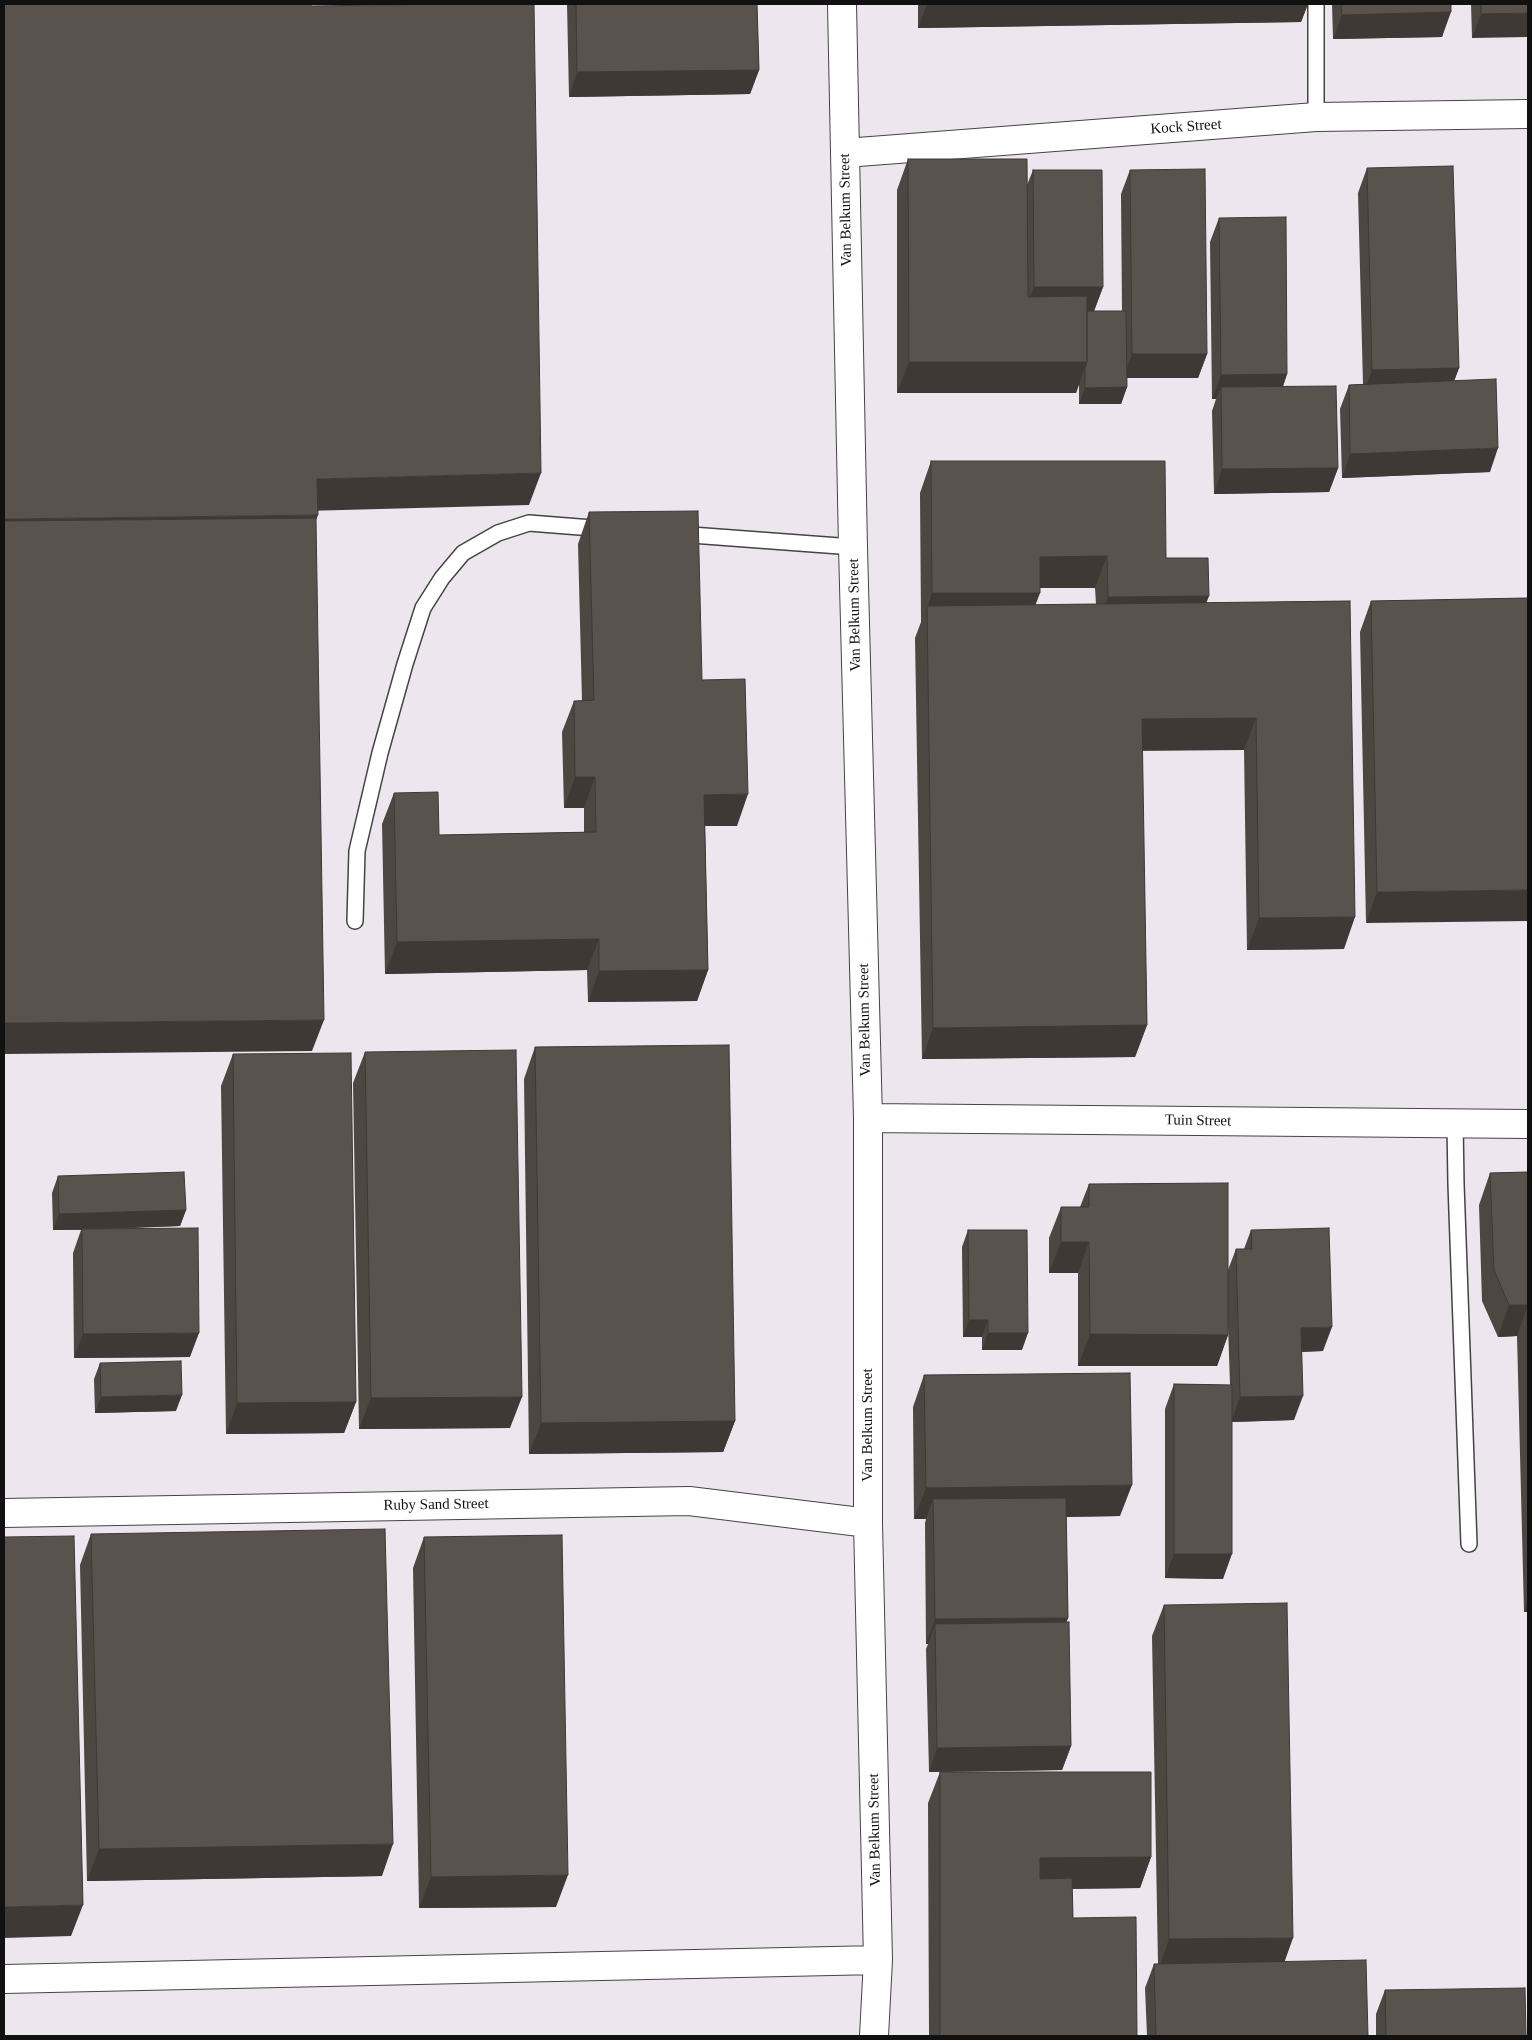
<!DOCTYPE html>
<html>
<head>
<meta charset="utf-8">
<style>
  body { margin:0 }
  #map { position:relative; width:1532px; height:2040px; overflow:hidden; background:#fffdf5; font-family:"Times New Roman",serif }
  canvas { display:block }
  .frame { position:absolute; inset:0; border:5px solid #111; pointer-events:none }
</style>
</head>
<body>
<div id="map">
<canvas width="1532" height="2040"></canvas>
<div class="frame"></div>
</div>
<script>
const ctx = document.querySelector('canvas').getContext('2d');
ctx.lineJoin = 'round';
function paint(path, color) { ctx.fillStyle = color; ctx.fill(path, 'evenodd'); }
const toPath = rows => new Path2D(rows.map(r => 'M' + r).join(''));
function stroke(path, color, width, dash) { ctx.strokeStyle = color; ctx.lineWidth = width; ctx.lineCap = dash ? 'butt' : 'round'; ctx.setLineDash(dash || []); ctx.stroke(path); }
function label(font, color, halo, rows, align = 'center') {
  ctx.font = font + ' "Times New Roman",serif'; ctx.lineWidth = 5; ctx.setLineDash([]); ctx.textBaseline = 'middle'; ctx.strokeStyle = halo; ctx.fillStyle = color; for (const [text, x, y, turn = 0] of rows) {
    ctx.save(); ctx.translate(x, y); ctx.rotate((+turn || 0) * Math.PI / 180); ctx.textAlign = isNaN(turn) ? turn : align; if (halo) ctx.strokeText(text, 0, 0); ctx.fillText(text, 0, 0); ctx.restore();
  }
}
paint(toPath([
  [4,4,1528,4,1528,2036,4,2036]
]), '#eee6ef');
const lane = toPath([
  [1316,4,1316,117],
  [678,534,853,547],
  [355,921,357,851,380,753,405,664,423,608,442,578,463,553,498,533,529,523,605,529],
  [1455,1123,1456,1184,1469,1544]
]);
const street = toPath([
  [842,4,853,547,868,1118,868,1523,878,1960,874,2036],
  [845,153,1316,117,1528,114],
  [868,1118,1528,1124],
  [4,1513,689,1501,868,1523],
  [4,1979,878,1960]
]);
stroke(lane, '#444', 18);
stroke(street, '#444', 30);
stroke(lane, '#fff', 15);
stroke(street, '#fff', 28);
paint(toPath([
  [567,4,757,4,759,70,750,94,569,97],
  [918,4,1308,4,1301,22,918,28],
  [1332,4,1451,4,1442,37,1333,39],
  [1471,4,1528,4,1472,38],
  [908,159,1027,185,1033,170,1103,287,1094,311,1122,311,1121,194,1130,170,1207,354,1198,378,1127,378,1127,387,1121,404,1079,404,1079,384,1076,393,897,393,897,190],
  [1367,168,1459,368,1454,381,1490,472,1342,478,1340,409,1349,385,1363,384,1358,193],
  [1219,218,1287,374,1283,386,1338,468,1329,492,1214,494,1212,411,1216,399,1212,399,1210,242],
  [931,461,1166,558,1206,603,1350,601,1344,949,1247,950,1244,750,1142,750,1147,1025,1135,1057,922,1059,915,638,921,622,920,493],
  [1040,588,1095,588,1096,604,1035,605],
  [589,512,702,680,737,826,705,826,708,970,697,1001,588,1002,587,970,385,974,382,824,394,793,439,835,584,832,584,808,564,808,562,732,574,701,582,701,578,544],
  [1528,598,1366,923,1360,632,1371,601],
  [535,1047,735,1421,723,1452,529,1454,524,1079],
  [365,1052,510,1428,359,1429,353,1083],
  [233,1054,356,1402,344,1433,226,1434,221,1086],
  [1528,1172,1528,1612,1524,1612,1517,1336,1498,1337,1482,1301,1479,1205,1490,1173],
  [58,1176,186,1210,180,1226,110,1229,190,1357,74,1358,73,1253,81,1230,53,1230,52,1193],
  [1089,1184,1228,1270,1236,1249,1244,1249,1251,1230,1323,1351,1302,1352,1294,1420,1232,1422,1223,1579,1165,1578,1165,1409,1174,1384,1230,1385,1228,1325,1228,1335,1217,1366,1078,1366,1078,1273,1049,1273,1049,1238,1061,1207,1080,1207],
  [968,1230,1022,1350,982,1350,982,1337,963,1337,962,1247],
  [100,1363,176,1411,95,1413,94,1379],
  [924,1375,1120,1516,1066,1517,1068,1618,1066,1622,1071,1746,1062,1770,929,1772,926,1649,928,1644,926,1644,925,1523,926,1519,914,1519,913,1407],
  [91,1534,382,1876,87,1881,80,1565],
  [424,1537,556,1907,419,1908,413,1568],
  [1164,1605,1284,1961,1368,2036,1147,2036,1145,1988,1154,1964,1158,1964,1152,1636],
  [940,1772,1151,1857,1140,1888,1072,1889,1073,1918,1137,2036,929,2036,928,1803],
  [1385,1990,1526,2036,1376,2036,1376,2014]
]), '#4d4742');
paint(toPath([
  [927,4,1308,4,1301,22,918,28],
  [1451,12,1442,37,1333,39,1342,15],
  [1528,13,1528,37,1472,38,1481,14],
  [759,70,750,94,569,97,577,72],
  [1034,287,1103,287,1094,311,1025,312],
  [1132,354,1207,354,1198,378,1123,378],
  [909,362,1087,362,1076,393,897,393],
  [1459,368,1450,392,1363,394,1372,370],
  [1287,374,1279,398,1221,387,1216,399,1212,399,1221,375],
  [1127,387,1121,404,1079,404,1085,388],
  [1498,448,1490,472,1342,478,1350,454],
  [1338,468,1329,492,1214,494,1222,469],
  [541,473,529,505,305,511,317,479],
  [318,515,306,546,4,551,4,519],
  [1107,556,1095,588,1028,588,1040,557],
  [932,593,1040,593,1028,625,927,609],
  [1209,596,1197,628,1096,628,1108,597],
  [1256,718,1244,750,1130,751,1142,719],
  [575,777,595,777,584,808,564,808],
  [748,794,737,826,692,826,704,795],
  [1528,890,1528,921,1366,923,1377,892],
  [1355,917,1344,949,1247,950,1259,918],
  [599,939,587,970,385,974,397,942],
  [708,970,697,1001,588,1002,599,971],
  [324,1020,312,1051,4,1054,4,1023],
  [1147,1025,1135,1057,922,1059,933,1028],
  [186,1210,180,1226,53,1230,59,1214],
  [1061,1242,1089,1242,1078,1273,1049,1273],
  [1509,1305,1528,1305,1517,1336,1498,1337],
  [969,1320,988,1320,982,1337,963,1337],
  [1332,1327,1323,1351,1292,1352,1301,1328],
  [199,1333,190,1357,74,1358,83,1334],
  [988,1333,1028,1333,1022,1350,982,1350],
  [1090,1334,1228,1335,1217,1366,1078,1366],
  [182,1395,176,1411,95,1413,101,1397],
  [1303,1396,1294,1420,1231,1422,1240,1397],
  [522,1397,510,1428,359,1429,371,1398],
  [356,1402,344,1433,226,1434,237,1403],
  [735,1421,723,1452,529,1454,541,1423],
  [1132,1485,1120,1516,934,1519,933,1499,926,1519,914,1519,926,1488],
  [1174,1554,1232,1554,1223,1579,1165,1578],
  [1528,1599,1528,1612,1524,1612],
  [1068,1618,1059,1643,935,1624,928,1644,926,1644,935,1619],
  [1071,1746,1062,1770,929,1772,937,1748],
  [393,1844,382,1876,87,1881,99,1849],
  [1151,1857,1140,1888,1029,1889,1040,1858],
  [568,1875,556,1907,419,1908,431,1877],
  [83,1905,71,1936,4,1938,4,1907],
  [1293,1938,1282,1969,1158,1970,1169,1939]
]), '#3f3936');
const building = toPath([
  [4,4,311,4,311,6,452,4,534,4,541,473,317,479,318,515,4,519,4,4],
  [576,4,757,4,759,70,577,72,576,4],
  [1341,4,1451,4,1451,12,1342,15,1341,4],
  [1481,4,1528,4,1528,13,1481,14,1481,4],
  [908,159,1027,159,1028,297,1087,296,1087,362,909,362,908,159],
  [1453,166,1459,368,1372,370,1367,168,1453,166],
  [1205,169,1207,354,1132,354,1130,170,1205,169],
  [1033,170,1102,170,1103,287,1034,287,1033,170],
  [1286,217,1287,374,1221,375,1219,218,1286,217],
  [1087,311,1126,311,1127,387,1085,388,1085,368,1087,362,1087,311],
  [1496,379,1498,448,1350,454,1349,385,1496,379],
  [1336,386,1338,468,1222,469,1221,387,1336,386],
  [931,461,1165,461,1166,558,1208,558,1209,596,1108,597,1107,556,1040,557,1040,593,932,593,931,461],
  [698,511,702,680,745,679,748,794,704,795,708,970,599,971,599,939,397,942,394,793,438,792,439,835,596,832,595,777,575,777,574,701,594,700,589,512,698,511],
  [316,518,324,1020,4,1023,4,521,316,518],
  [1528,598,1528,890,1377,892,1371,601,1528,598],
  [1350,601,1355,917,1259,918,1256,718,1142,719,1147,1025,933,1028,927,606,1350,601],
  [729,1045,735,1421,541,1423,535,1047,729,1045],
  [516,1050,522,1397,371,1398,365,1052,516,1050],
  [351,1053,356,1402,237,1403,233,1054,351,1053],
  [184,1172,186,1210,59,1214,58,1176,184,1172],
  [1528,1172,1528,1312,1528,1305,1509,1305,1494,1270,1490,1173,1528,1172],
  [1228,1183,1228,1335,1090,1334,1089,1242,1061,1242,1061,1207,1089,1207,1089,1184,1228,1183],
  [198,1228,199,1333,83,1334,82,1229,198,1228],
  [1329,1228,1332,1327,1301,1328,1303,1396,1240,1397,1236,1249,1252,1249,1251,1230,1329,1228],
  [968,1230,1027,1230,1028,1333,988,1333,988,1320,969,1320,968,1230],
  [181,1361,182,1395,101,1397,100,1363,181,1361],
  [1130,1373,1132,1485,926,1488,924,1375,1130,1373],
  [1174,1384,1232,1385,1232,1554,1174,1554,1174,1384],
  [1066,1498,1068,1618,935,1619,933,1499,1066,1498],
  [385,1529,393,1844,99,1849,91,1534,385,1529],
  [562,1535,568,1875,431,1877,424,1537,562,1535],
  [74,1536,83,1905,4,1907,4,1537,74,1536],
  [1287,1603,1293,1938,1169,1939,1164,1605,1287,1603],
  [1069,1622,1071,1746,937,1748,935,1624,1069,1622],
  [940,1772,1151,1772,1151,1857,1040,1858,1040,1879,1072,1878,1073,1918,1136,1917,1137,2036,940,2036,940,1772],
  [1366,1960,1368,2036,1156,2036,1154,1964,1366,1960],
  [1525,1988,1526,2036,1386,2036,1385,1990,1525,1988]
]);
paint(building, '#5a524d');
stroke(building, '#3f3936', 1);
label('15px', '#111', '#fff', [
  ["Kock Street",1186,127,-4],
  ["Van Belkum Street",846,210,-91],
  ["Van Belkum Street",855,615,-91],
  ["Van Belkum Street",865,1020,-91],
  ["Tuin Street",1198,1121,1],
  ["Van Belkum Street",868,1425,-90],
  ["Ruby Sand Street",436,1505,-1],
  ["Van Belkum Street",875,1830,-91]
]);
</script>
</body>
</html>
